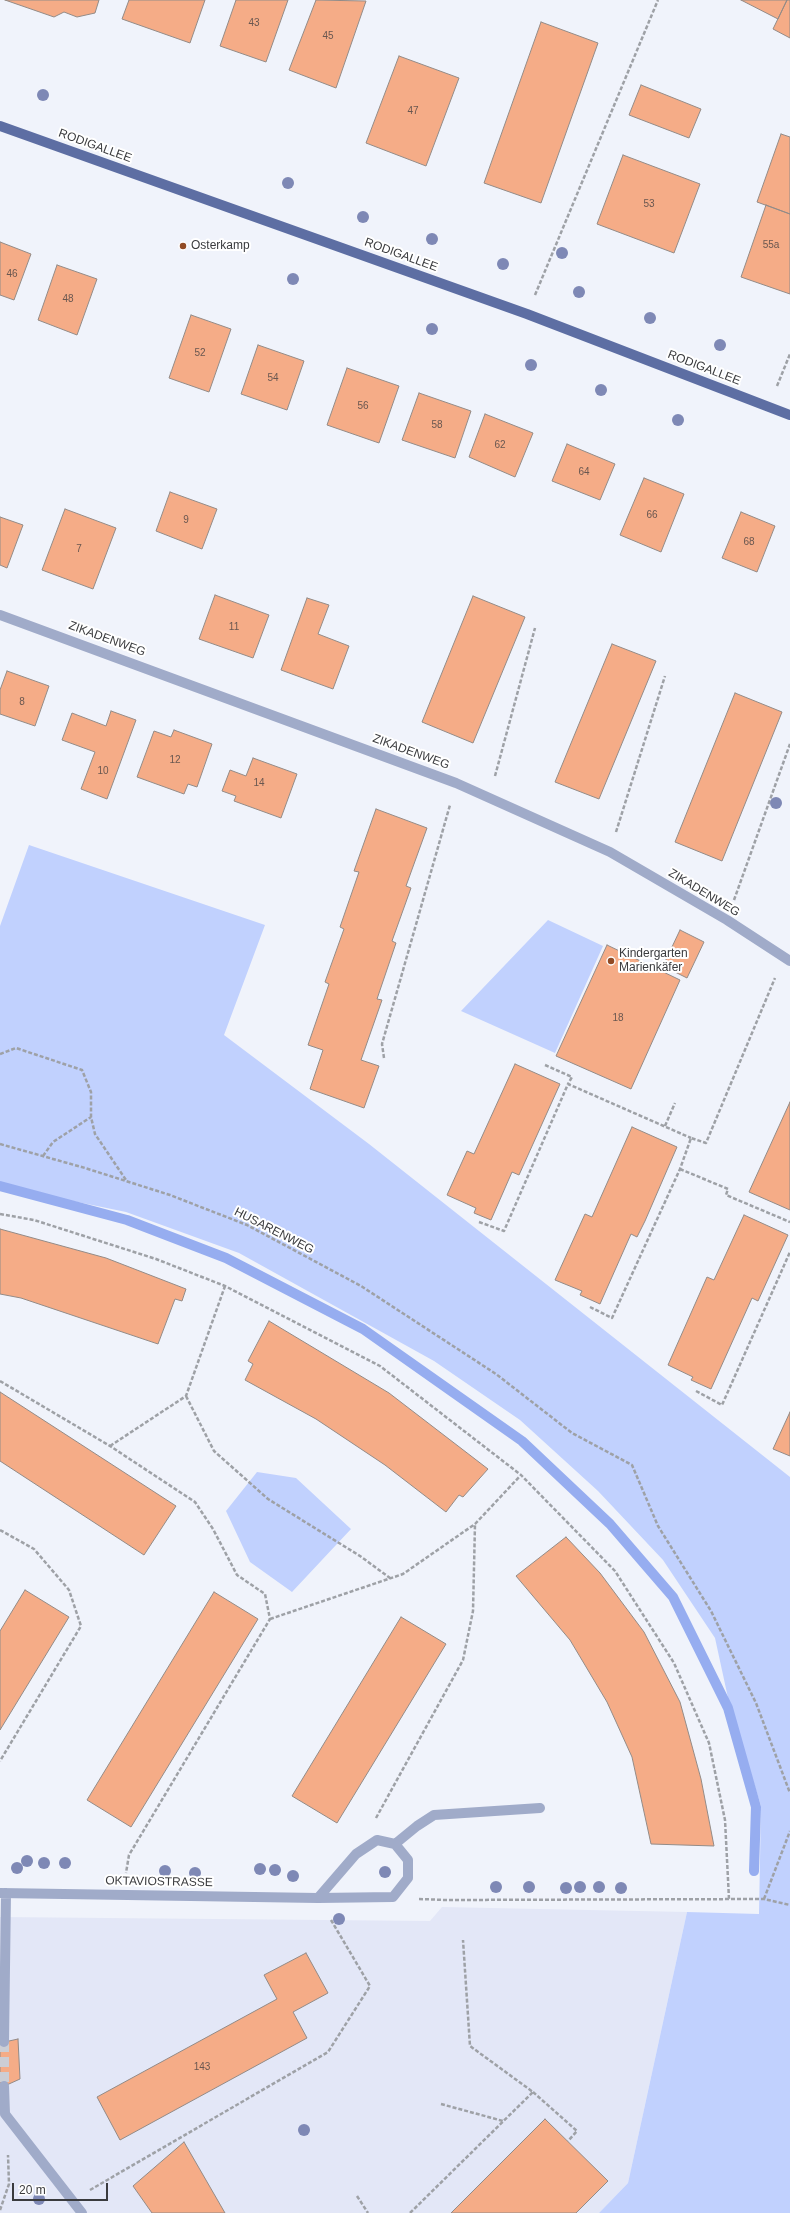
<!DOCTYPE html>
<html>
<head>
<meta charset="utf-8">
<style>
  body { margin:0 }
  #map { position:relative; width:790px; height:2213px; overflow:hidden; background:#f0f3fb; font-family:Helvetica,sans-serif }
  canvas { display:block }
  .scale { position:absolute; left:12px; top:2183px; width:96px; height:18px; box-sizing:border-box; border:2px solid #3a3b3e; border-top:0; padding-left:5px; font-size:12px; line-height:14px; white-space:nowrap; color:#3a3b3e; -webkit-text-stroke:3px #fff; paint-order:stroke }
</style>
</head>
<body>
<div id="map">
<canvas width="790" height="2213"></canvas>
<div class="scale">20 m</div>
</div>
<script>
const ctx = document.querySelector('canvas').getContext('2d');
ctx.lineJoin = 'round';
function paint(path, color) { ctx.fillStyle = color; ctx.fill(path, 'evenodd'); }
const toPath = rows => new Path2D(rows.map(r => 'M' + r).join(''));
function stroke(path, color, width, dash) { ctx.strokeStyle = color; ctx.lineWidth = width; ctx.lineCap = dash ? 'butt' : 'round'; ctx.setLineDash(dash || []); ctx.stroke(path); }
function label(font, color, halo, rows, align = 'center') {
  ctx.font = font + ' Helvetica,sans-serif'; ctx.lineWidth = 4; ctx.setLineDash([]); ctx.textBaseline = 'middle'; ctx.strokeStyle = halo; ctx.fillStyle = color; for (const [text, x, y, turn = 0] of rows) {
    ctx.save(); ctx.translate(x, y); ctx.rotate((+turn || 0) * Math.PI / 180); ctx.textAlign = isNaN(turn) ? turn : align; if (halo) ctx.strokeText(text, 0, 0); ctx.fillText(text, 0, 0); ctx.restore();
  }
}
paint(toPath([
  [442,1907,687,1912,628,2183,599,2213,0,2213,0,1917,430,1921]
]), '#e3e7f7');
paint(toPath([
  [29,845,265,925,224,1035,369,1144,790,1477,790,2213,599,2213,628,2183,687,1912,759,1914,761,1806,730,1707,715,1638,663,1560,598,1491,520,1420,434,1361,239,1253,126,1212,0,1186,0,926],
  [548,920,603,946,555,1053,461,1011],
  [257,1472,296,1478,351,1529,292,1592,250,1562,226,1511]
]), '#c1d1fe');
stroke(toPath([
  [0,1186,127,1220,226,1258,363,1329,522,1441,610,1524,673,1597,728,1708,756,1807,754,1871]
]), '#96adf0', 10);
const building = toPath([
  [5,0,99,0,95,13,77,17,64,12,54,17,5,0],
  [129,0,205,0,190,43,122,19,129,0],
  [236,0,288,0,266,62,220,46,236,0],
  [316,0,366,1,336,88,289,70,316,0],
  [741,0,787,0,778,19,741,0],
  [787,0,790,0,790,38,773,29,787,0],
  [541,22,598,43,541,203,484,183,541,22],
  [399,56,459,78,426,166,366,143,399,56],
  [641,85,701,109,689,138,629,115,641,85],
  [781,134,790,137,790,214,757,202,781,134],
  [623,155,700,184,674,253,597,224,623,155],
  [766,205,790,214,790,294,741,277,766,205],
  [0,242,31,254,14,300,0,295,0,242],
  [57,265,97,279,77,335,38,320,57,265],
  [191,315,231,329,209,392,169,378,191,315],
  [258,345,304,361,287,410,241,394,258,345],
  [347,368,399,386,379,443,327,425,347,368],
  [419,393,471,411,455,458,402,440,419,393],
  [485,414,533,433,515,477,469,457,485,414],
  [567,444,615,464,600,500,552,481,567,444],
  [644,478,684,494,661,552,620,535,644,478],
  [170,492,217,509,202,549,156,531,170,492],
  [65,509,116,528,93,589,42,570,65,509],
  [741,512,775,526,757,572,722,558,741,512],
  [0,517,23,525,7,568,0,565,0,517],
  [215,595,269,615,253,658,199,639,215,595],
  [473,596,525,617,473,743,422,722,473,596],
  [307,598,329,605,318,634,349,646,333,689,281,670,307,598],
  [612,644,656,661,599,799,555,782,612,644],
  [7,671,49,686,35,726,0,714,0,690,7,671],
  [735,693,782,712,722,861,675,842,735,693],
  [111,711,136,720,107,799,81,789,95,752,62,740,72,713,106,726,111,711],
  [174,730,212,744,197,787,188,784,184,794,137,777,154,731,171,737,174,730],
  [253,758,297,774,281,818,234,801,236,796,222,791,230,770,246,776,253,758],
  [376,809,427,828,406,886,411,888,392,941,396,943,377,999,382,1000,361,1060,379,1066,364,1108,310,1089,323,1050,308,1045,329,984,325,982,344,929,340,927,359,872,354,871,376,809],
  [680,930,704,942,687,978,663,966,680,930],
  [607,945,680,980,631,1089,556,1056,607,945],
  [515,1064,560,1084,519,1175,512,1172,491,1220,474,1213,476,1208,447,1195,467,1151,474,1154,515,1064],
  [790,1102,790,1210,749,1192,790,1102],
  [632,1127,677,1147,645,1221,637,1237,631,1234,600,1304,580,1295,582,1291,555,1280,585,1214,592,1217,632,1127],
  [744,1215,788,1235,758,1301,752,1298,711,1389,691,1380,693,1377,668,1365,707,1277,714,1280,744,1215],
  [0,1229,106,1258,186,1289,182,1301,175,1299,158,1344,21,1298,0,1294,0,1229],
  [269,1321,389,1393,488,1469,463,1497,459,1495,446,1512,385,1465,316,1419,245,1380,253,1364,248,1361,269,1321],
  [0,1392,176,1506,144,1555,0,1461,0,1392],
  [790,1412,790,1456,773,1449,790,1412],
  [566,1537,600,1573,644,1632,680,1702,701,1779,714,1846,651,1844,632,1757,607,1702,570,1640,516,1576,566,1537],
  [25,1590,69,1617,0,1730,0,1631,25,1590],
  [214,1592,258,1619,131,1827,87,1800,214,1592],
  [401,1617,446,1644,337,1823,292,1796,401,1617],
  [306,1953,328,1993,293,2012,307,2038,120,2140,97,2097,277,1999,264,1975,306,1953],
  [18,2039,20,2079,0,2088,0,2043,18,2039],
  [545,2119,608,2181,576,2213,451,2213,545,2119],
  [184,2142,225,2213,152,2213,133,2186,184,2142]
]);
paint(building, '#f5ac87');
stroke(building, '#938b87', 1);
stroke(toPath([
  [4,2042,4,2086]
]), '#ccced5', 10, [10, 5]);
stroke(toPath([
  [535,295,658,0],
  [777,386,790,354],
  [495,776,535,628],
  [616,832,665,676],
  [734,900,790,744],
  [0,1054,16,1048,82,1070,91,1092,91,1117,95,1134,126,1180],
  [384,1058,382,1044,450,805],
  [545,1065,572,1077,568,1084],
  [665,1126,675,1103],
  [0,1144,85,1168,170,1195,247,1225,361,1286,496,1374,572,1433,632,1465,658,1526,711,1611,756,1703,790,1793],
  [43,1156,53,1142,91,1117],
  [680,1169,728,1189,726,1195,790,1222],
  [0,1214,34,1220,156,1259,225,1286,380,1366,521,1475,615,1571,674,1663,709,1743,725,1820,729,1899],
  [479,1222,504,1231,568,1084,691,1138],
  [590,1307,612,1318,680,1169,691,1138,706,1143,775,978],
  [0,1381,110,1446,195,1502,213,1529,237,1575,265,1594,270,1619,129,1855,126,1873],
  [696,1391,722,1405,790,1252],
  [186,1396,214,1451,268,1499,360,1556,390,1578],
  [110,1446,186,1396,225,1286],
  [0,1530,34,1549,69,1590,81,1626,0,1761],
  [270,1619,403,1574,475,1524,521,1475],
  [376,1818,463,1660,473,1611,475,1524],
  [419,1899,446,1900,764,1899,790,1905],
  [764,1899,790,1831],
  [533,2092,577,2131,568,2141],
  [441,2104,503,2121],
  [90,2190,328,2052,370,1986,331,1920],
  [357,2196,368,2213],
  [0,2210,9,2184,8,2155],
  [410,2213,533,2092,470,2046,463,1940]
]), '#9ea1a6', 2.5, [4, 2]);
stroke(toPath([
  [0,615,456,783,610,852,727,920,790,961],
  [395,1844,417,1826,434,1815,540,1808],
  [0,1893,318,1898,393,1897,408,1878,408,1860,395,1844,377,1840,356,1854,318,1898],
  [4,2042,6,1893],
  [4,2086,5,2114,82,2213]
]), '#a0abc9', 10);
stroke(toPath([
  [0,126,527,314,790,415]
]), '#5d6ea3', 10);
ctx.fillStyle = '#7e88b5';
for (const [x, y] of [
  [43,95],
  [288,183],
  [363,217],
  [432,239],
  [562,253],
  [503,264],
  [293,279],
  [579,292],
  [650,318],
  [432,329],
  [720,345],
  [531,365],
  [601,390],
  [678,420],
  [776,803],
  [27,1861],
  [44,1863],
  [65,1863],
  [17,1868],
  [260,1869],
  [275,1870],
  [165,1871],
  [385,1872],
  [195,1873],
  [293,1876],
  [496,1887],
  [529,1887],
  [580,1887],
  [599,1887],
  [566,1888],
  [621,1888],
  [339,1919],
  [304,2130],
  [39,2199]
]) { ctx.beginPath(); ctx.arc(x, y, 6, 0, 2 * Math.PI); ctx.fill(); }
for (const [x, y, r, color] of [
  [183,246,4,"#914a24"],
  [611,961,4,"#914a24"]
]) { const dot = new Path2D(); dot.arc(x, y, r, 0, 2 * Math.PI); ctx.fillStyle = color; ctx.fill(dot); stroke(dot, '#fff', 1.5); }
label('10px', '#695750', null, [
  ["43",254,23],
  ["45",328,36],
  ["47",413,111],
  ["53",649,204],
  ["55a",771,245],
  ["46",12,274],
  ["48",68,299],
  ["52",200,353],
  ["54",273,378],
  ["56",363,406],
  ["58",437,425],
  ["62",500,445],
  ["64",584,472],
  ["66",652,515],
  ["9",186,520],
  ["68",749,542],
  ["7",79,549],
  ["11",234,627],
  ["8",22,702],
  ["12",175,760],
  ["10",103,771],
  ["14",259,783],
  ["18",618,1018],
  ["143",202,2067]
]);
label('12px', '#3a3b3e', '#fff', [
  ["RODIGALLEE",95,146,20],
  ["RODIGALLEE",401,255,20],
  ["RODIGALLEE",704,368,21],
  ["ZIKADENWEG",107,639,20],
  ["ZIKADENWEG",411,752,20],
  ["ZIKADENWEG",704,893,31],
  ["HUSARENWEG",274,1231,27],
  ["OKTAVIOSTRASSE",159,1882,1]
]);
label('12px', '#3a3b3e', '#fff', [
  ["Osterkamp",191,246],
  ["Kindergarten",619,954],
  ["Marienkäfer",619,968]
], 'left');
</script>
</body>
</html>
